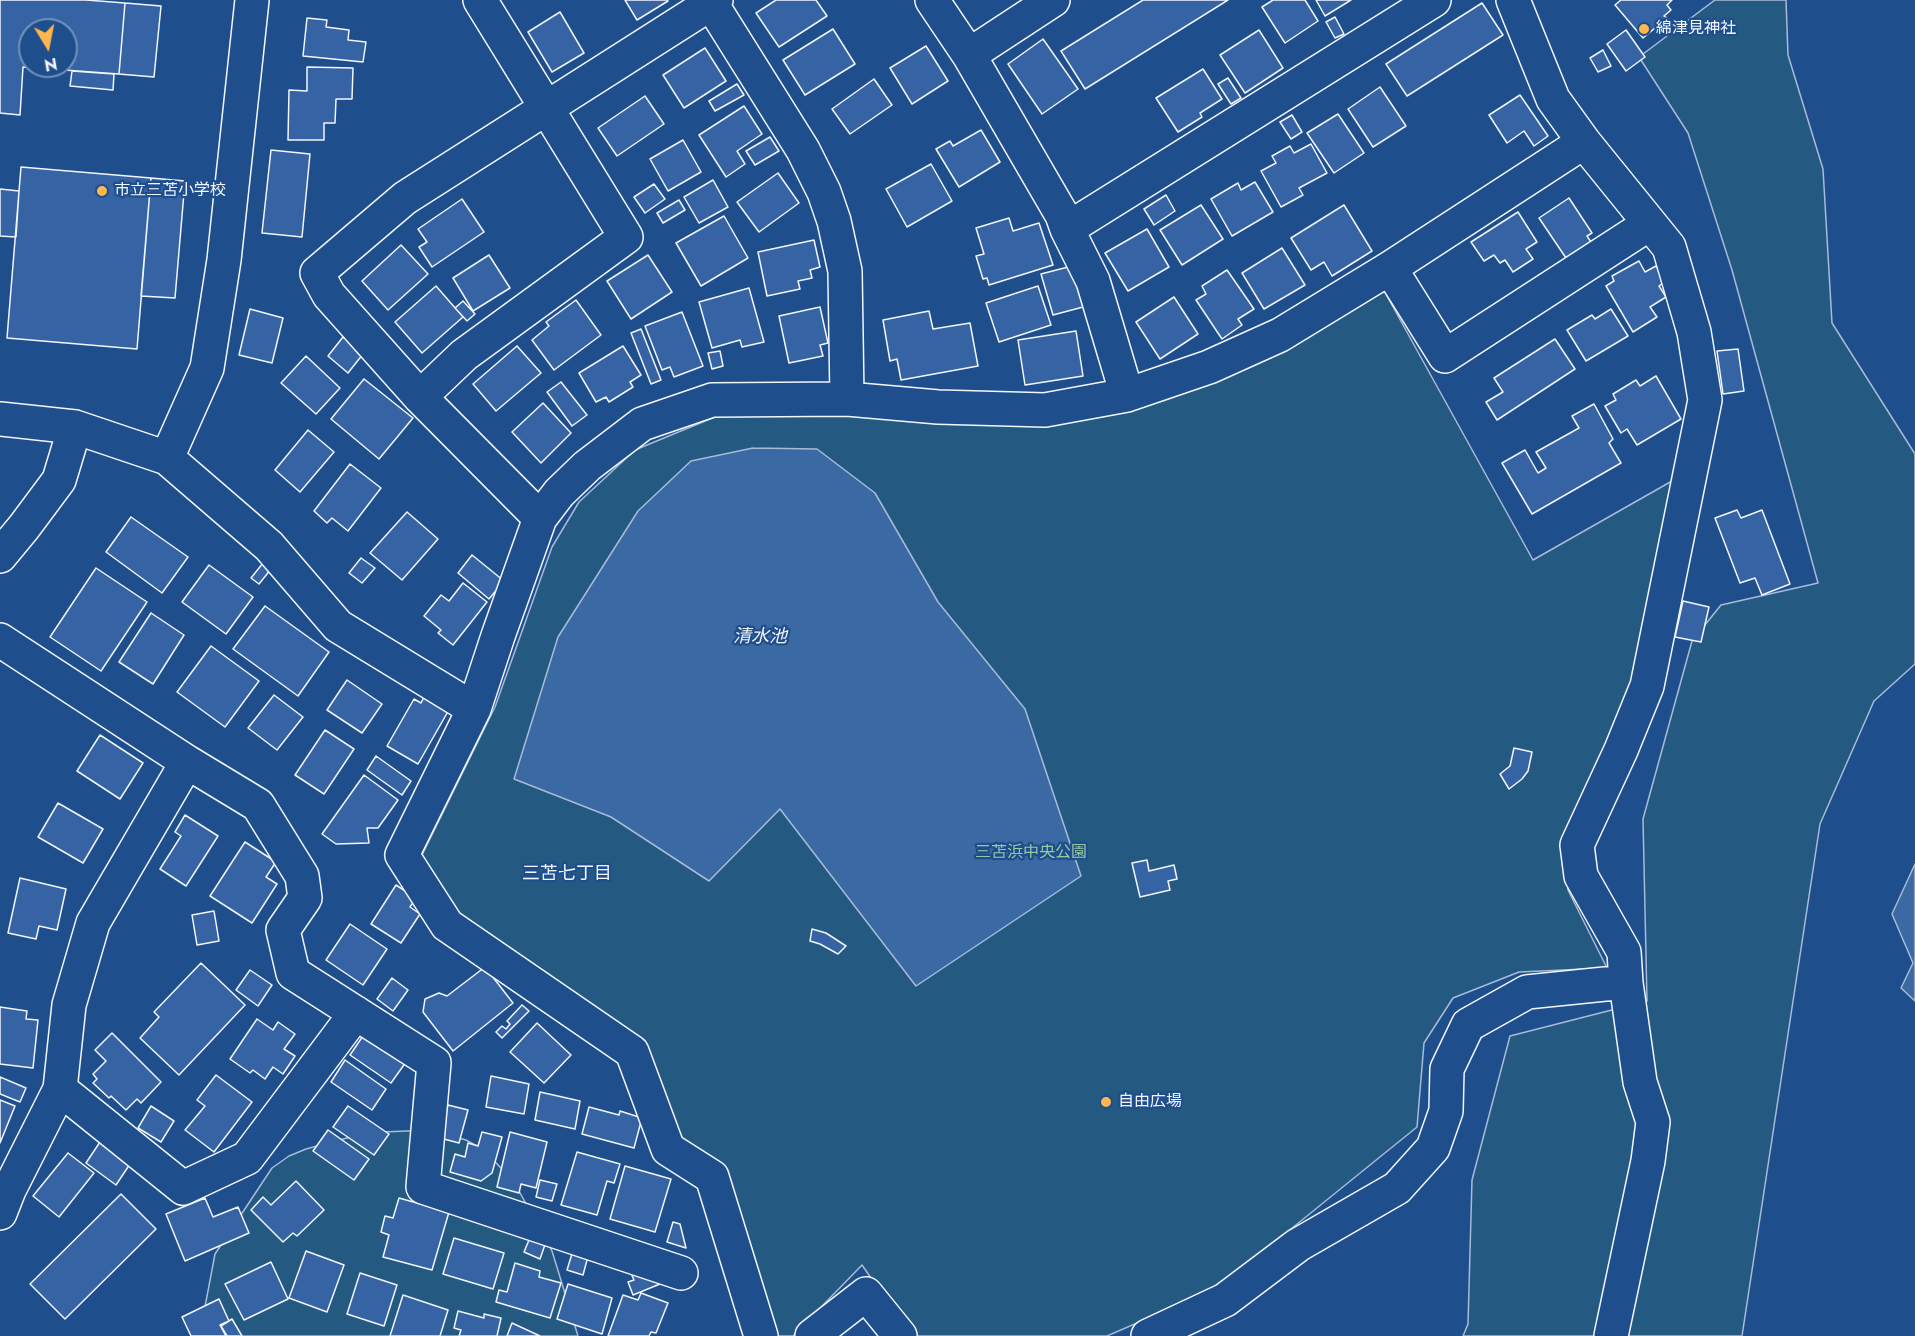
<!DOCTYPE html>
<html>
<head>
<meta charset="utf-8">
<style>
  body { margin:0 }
  #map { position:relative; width:1915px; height:1336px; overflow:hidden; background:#1f4e8c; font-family:Jost,sans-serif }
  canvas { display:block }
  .north { position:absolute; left:18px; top:18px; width:60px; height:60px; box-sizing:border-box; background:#1f4e8c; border:2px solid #7391ba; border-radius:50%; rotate:170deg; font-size:16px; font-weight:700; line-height:24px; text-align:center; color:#f2f6ff }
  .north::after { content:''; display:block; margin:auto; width:21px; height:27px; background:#ffb74d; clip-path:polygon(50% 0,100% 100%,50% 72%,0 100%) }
</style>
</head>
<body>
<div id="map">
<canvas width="1915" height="1336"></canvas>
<div class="north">N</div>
</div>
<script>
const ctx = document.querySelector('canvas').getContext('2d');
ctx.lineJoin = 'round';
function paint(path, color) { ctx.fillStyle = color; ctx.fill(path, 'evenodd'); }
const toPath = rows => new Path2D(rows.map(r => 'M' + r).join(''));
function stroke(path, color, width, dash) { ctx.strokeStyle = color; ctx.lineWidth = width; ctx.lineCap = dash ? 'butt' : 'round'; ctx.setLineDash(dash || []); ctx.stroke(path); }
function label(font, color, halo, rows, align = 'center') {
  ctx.font = font + ' Jost,"Noto Sans JP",sans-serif'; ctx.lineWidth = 4.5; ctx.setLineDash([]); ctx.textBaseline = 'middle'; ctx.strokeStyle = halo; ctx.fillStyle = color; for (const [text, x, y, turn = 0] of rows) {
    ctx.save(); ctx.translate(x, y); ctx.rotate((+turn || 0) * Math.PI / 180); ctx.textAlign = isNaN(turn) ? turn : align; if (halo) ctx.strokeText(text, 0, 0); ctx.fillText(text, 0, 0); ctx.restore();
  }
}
const green = toPath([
  [1715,0,1786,0,1788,55,1823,169,1832,323,1915,454,1915,664,1874,701,1820,824,1742,1336,1463,1336,1468,1324,1472,1180,1510,1036,1647,1001,1643,819,1692,641,1721,605,1818,583,1732,270,1688,133,1639,57,1715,0],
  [1382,287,1533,560,1679,477,1638,683,1565,852,1568,890,1607,968,1519,972,1453,998,1424,1043,1417,1127,1218,1288,1107,1336,911,1336,862,1265,793,1336,765,1336,720,1173,681,1154,645,1053,460,920,422,855,495,707,552,547,579,502,635,450,722,414,1057,416,1382,287],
  [431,1130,466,1140,484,1150,514,1182,552,1251,578,1336,204,1336,204,1312,215,1254,272,1168,289,1156,306,1149,347,1138,382,1132,431,1130]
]);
paint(green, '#245a82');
stroke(green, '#a8bbd7', 1.5);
const water = toPath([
  [753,448,817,449,875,493,938,602,1025,709,1081,876,916,986,780,809,709,881,611,817,514,779,558,637,638,511,691,461,753,448],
  [1915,864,1915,1001,1901,988,1913,963,1892,914,1915,864]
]);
paint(water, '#3b69a3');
stroke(water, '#a8bbd7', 1.5);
const building = toPath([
  [0,0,86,0,125,3,119,74,23,67,20,115,0,113,0,0],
  [30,30,66,30,66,66,30,66,30,30],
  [625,0,667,0,668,1,637,20,625,0],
  [776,0,816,0,827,16,779,47,756,13,776,0],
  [1143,0,1228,0,1085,89,1061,51,1143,0],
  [1273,0,1305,0,1318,21,1285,43,1262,7,1273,0],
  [1316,0,1351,0,1325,16,1316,0],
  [1621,0,1672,0,1667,5,1671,10,1664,16,1667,18,1643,38,1615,5,1621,0],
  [125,3,161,6,154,77,119,74,125,3],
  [1482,3,1503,35,1407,96,1386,64,1482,3],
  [560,12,584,53,552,72,528,32,560,12],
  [1335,17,1344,34,1335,38,1326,22,1335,17],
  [307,18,327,20,326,27,349,30,348,40,366,42,363,62,303,56,307,18],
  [833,29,855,64,805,95,783,60,833,29],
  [1259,30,1283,68,1245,93,1220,55,1259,30],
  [1626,30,1645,57,1626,71,1607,44,1626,30],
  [1043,39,1078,89,1042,114,1008,64,1043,39],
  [926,46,948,81,912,104,890,68,926,46],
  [705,48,726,81,684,108,663,75,705,48],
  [1603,50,1611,66,1598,72,1590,58,1603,50],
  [307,67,353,68,352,99,336,99,335,123,324,123,324,140,288,140,289,90,307,91,307,67],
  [1203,69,1222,99,1200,113,1202,117,1178,132,1156,98,1203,69],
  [72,71,114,74,113,90,70,86,72,71],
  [1228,78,1241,98,1231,104,1218,84,1228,78],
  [874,79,892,105,850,134,832,109,874,79],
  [737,84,744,95,715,111,709,101,737,84],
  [1380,87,1406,126,1373,147,1348,109,1380,87],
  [1520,95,1548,136,1534,146,1524,131,1507,143,1489,115,1520,95],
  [645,96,664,124,617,156,598,128,645,96],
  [744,106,762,134,737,151,745,164,726,177,699,135,744,106],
  [1338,114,1364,153,1334,173,1307,133,1338,114],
  [1292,115,1302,132,1291,139,1280,122,1292,115],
  [981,130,1000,162,959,187,936,149,950,141,953,146,981,130],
  [770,137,779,151,755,165,746,151,770,137],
  [683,140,701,172,668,191,650,159,683,140],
  [1311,144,1327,173,1299,188,1303,195,1281,207,1261,171,1276,163,1272,156,1290,146,1294,153,1311,144],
  [271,150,310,154,302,237,262,233,271,150],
  [931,164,952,201,907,227,886,189,931,164],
  [21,167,151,178,137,349,7,338,21,167],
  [778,173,799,203,759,232,737,202,778,173],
  [151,178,185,181,175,298,141,296,151,178],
  [713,180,728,207,699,223,684,197,713,180],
  [1255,182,1273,212,1232,236,1211,199,1238,183,1241,190,1255,182],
  [654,184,665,199,645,213,634,197,654,184],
  [0,189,19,191,16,237,0,236,0,189],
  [1166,195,1175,211,1154,225,1144,209,1166,195],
  [1569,198,1592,233,1587,236,1591,242,1566,258,1539,218,1569,198],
  [462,199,484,232,432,267,419,247,427,242,418,229,462,199],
  [679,200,685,210,663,223,657,213,679,200],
  [1201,205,1223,239,1182,265,1160,230,1201,205],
  [1344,205,1372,251,1332,276,1324,262,1311,270,1291,238,1344,205],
  [1518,212,1537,242,1526,249,1533,259,1513,272,1505,260,1500,263,1494,255,1484,261,1471,242,1518,212],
  [724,216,748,258,701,286,676,243,724,216],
  [1009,218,1013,231,1039,223,1053,265,989,285,987,278,983,279,976,256,984,254,976,228,1009,218],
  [1147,229,1169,267,1128,291,1105,253,1147,229],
  [814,240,820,267,810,270,812,278,798,281,800,289,767,296,758,252,814,240],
  [401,245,428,274,388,310,362,281,401,245],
  [1282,248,1305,285,1264,309,1242,273,1282,248],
  [489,255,510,288,473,311,453,278,489,255],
  [648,255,672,292,631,319,607,281,648,255],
  [1639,261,1645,272,1656,266,1666,281,1659,286,1666,297,1650,307,1657,317,1633,332,1606,286,1614,281,1612,276,1639,261],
  [1072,266,1083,307,1053,315,1041,274,1072,266],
  [1227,270,1254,309,1238,319,1242,325,1222,339,1196,300,1206,294,1202,286,1227,270],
  [436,286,463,317,422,353,395,322,436,286],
  [1038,286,1051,325,999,342,986,303,1038,286],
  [749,288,764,342,742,347,740,340,712,348,699,302,749,288],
  [1174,297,1198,334,1160,359,1136,322,1174,297],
  [576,300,601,335,554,370,532,340,549,326,546,322,576,300],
  [463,301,475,314,467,321,455,308,463,301],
  [820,307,828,343,820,345,823,356,789,363,779,316,820,307],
  [250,309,283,318,272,363,239,355,250,309],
  [1611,309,1628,336,1586,361,1567,330,1592,315,1595,319,1611,309],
  [929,311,933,329,970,323,978,366,901,380,897,359,890,361,883,320,929,311],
  [682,312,703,366,674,377,670,367,662,370,645,326,682,312],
  [641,329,661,380,651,384,631,333,641,329],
  [1076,331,1083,376,1025,385,1018,340,1076,331],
  [343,337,363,354,348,373,328,356,343,337],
  [1555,339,1575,369,1497,420,1486,402,1503,392,1494,378,1555,339],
  [517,346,541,373,496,411,473,384,517,346],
  [623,346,641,375,630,382,633,387,609,402,606,397,596,402,579,373,623,346],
  [1738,349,1744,391,1723,394,1717,351,1738,349],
  [720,351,723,366,712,369,708,353,720,351],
  [306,356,340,388,316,414,281,383,306,356],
  [1656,376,1681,419,1637,445,1627,429,1621,433,1605,406,1616,400,1613,394,1636,380,1640,386,1656,376],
  [364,379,413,418,379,459,331,419,364,379],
  [561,382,587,415,572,426,547,392,561,382],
  [543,403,571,433,541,463,512,432,543,403],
  [1594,404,1613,439,1609,443,1621,463,1532,514,1502,463,1525,450,1538,473,1546,468,1536,452,1579,428,1572,416,1594,404],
  [308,430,334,452,300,492,275,470,308,430],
  [350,464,381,488,348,531,332,518,327,523,314,511,350,464],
  [1737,510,1741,518,1762,510,1790,584,1762,595,1755,578,1740,583,1715,518,1737,510],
  [407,512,438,539,402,580,370,553,407,512],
  [131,517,188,557,162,593,106,552,131,517],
  [472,555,504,581,489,599,458,573,472,555],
  [361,558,375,568,362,583,349,573,361,558],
  [263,563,271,569,259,584,251,578,263,563],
  [209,565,253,597,226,634,182,602,209,565],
  [96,568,147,602,101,671,50,637,96,568],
  [463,583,487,602,453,645,438,633,441,630,424,616,441,595,449,601,463,583],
  [1683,601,1709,607,1701,642,1675,637,1683,601],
  [265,606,329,652,298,696,233,649,265,606],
  [151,613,184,635,153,684,119,662,151,613],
  [211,646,259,681,225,727,177,692,211,646],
  [347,680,382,704,362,733,327,710,347,680],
  [274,695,303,717,277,750,248,728,274,695],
  [425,695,450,708,418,764,387,746,414,699,421,703,425,695],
  [325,730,354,749,324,794,295,775,325,730],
  [100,735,143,763,120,799,77,771,100,735],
  [1514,748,1532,752,1528,771,1522,779,1509,789,1500,774,1510,766,1514,748],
  [376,756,411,781,402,795,367,770,376,756],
  [364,775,398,800,378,828,367,828,369,843,336,844,322,834,364,775],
  [58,803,103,829,83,863,38,837,58,803],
  [185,815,218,836,186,886,160,869,181,836,175,832,185,815],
  [245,842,276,862,266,877,277,884,252,923,210,896,245,842],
  [1147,860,1149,871,1174,865,1177,879,1168,881,1170,890,1140,897,1132,863,1147,860],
  [20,878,66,889,57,930,39,926,36,939,8,933,20,878],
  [396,885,416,898,410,907,420,914,401,943,371,924,396,885],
  [214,911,219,941,197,945,192,915,214,911],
  [350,924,387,949,363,985,326,960,350,924],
  [812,929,826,933,846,946,838,954,820,944,810,941,812,929],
  [201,963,245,1005,179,1075,140,1038,159,1017,154,1012,201,963],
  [485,967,513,1003,453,1051,423,1012,425,999,439,993,447,996,485,967],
  [250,970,272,985,258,1006,236,990,250,970],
  [392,978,408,990,393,1011,377,999,392,978],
  [522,1005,529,1011,502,1038,496,1032,502,1026,506,1029,510,1024,507,1021,522,1005],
  [0,1007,27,1011,26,1019,38,1020,33,1068,0,1064,0,1007],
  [257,1019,273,1030,278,1022,295,1034,284,1049,295,1056,283,1074,273,1067,265,1079,253,1070,250,1073,230,1059,257,1019],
  [537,1023,571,1055,544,1083,510,1052,537,1023],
  [112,1033,161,1082,141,1103,137,1099,126,1110,111,1096,109,1098,93,1083,97,1079,93,1074,106,1061,95,1050,112,1033],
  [365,1033,406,1062,391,1083,350,1055,365,1033],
  [345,1060,386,1089,372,1110,331,1082,345,1060],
  [216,1075,252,1102,214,1152,185,1130,205,1106,197,1100,216,1075],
  [491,1076,529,1084,524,1114,486,1107,491,1076],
  [0,1077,26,1088,20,1102,0,1094,0,1077],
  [540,1092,580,1101,575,1129,535,1120,540,1092],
  [0,1100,15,1106,0,1143,0,1100],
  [448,1105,468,1110,459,1143,440,1138,448,1105],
  [151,1106,174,1121,161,1142,138,1128,151,1106],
  [348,1106,389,1134,374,1155,333,1127,348,1106],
  [589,1107,619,1115,620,1111,642,1118,634,1148,582,1134,589,1107],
  [328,1130,369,1159,354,1180,313,1151,328,1130],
  [482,1132,502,1137,492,1173,481,1181,450,1172,455,1154,465,1157,468,1143,478,1146,482,1132],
  [510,1132,547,1142,536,1188,521,1184,519,1193,497,1187,510,1132],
  [100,1142,130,1164,116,1185,86,1163,100,1142],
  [577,1152,620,1164,614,1183,607,1181,597,1215,561,1205,577,1152],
  [68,1153,94,1173,59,1217,33,1196,68,1153],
  [625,1166,671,1179,655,1232,610,1219,625,1166],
  [540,1180,557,1184,552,1201,536,1197,540,1180],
  [296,1181,324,1210,297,1236,293,1233,283,1242,251,1210,263,1197,271,1205,296,1181],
  [121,1194,156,1229,65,1319,30,1284,121,1194],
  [205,1198,213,1217,238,1207,249,1233,185,1261,166,1214,205,1198],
  [399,1198,449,1212,432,1270,383,1257,389,1235,381,1232,385,1216,393,1218,399,1198],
  [673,1222,680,1224,686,1248,667,1242,673,1222],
  [534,1228,549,1233,540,1259,524,1252,534,1228],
  [454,1238,504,1253,493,1289,443,1274,454,1238],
  [575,1244,590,1249,583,1275,567,1270,575,1244],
  [306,1251,344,1265,327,1312,289,1298,306,1251],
  [271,1262,288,1299,244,1320,225,1284,271,1262],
  [515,1263,540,1271,539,1277,561,1283,550,1318,496,1302,499,1290,507,1292,515,1263],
  [630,1271,654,1271,660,1284,633,1295,628,1282,634,1280,630,1271],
  [360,1273,397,1285,384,1326,347,1314,360,1273],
  [568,1284,612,1298,602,1334,557,1319,568,1284],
  [641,1293,668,1303,656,1333,651,1332,649,1336,608,1336,623,1295,638,1300,641,1293],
  [403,1295,448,1310,440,1336,390,1336,403,1295],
  [219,1299,229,1321,220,1325,226,1336,191,1336,182,1317,219,1299],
  [458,1311,484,1318,484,1314,501,1318,497,1336,459,1336,461,1330,454,1328,458,1311],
  [232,1319,242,1336,227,1336,221,1326,232,1319],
  [512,1323,540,1336,507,1336,512,1323]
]);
paint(building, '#3563a3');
stroke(building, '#f2f6ff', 1.5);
const minor = toPath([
  [709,0,803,150,824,192,834,221,845,271,847,399],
  [932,0,969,55,1062,215,1067,229,1093,281,1127,395],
  [1513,0,1553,99,1584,142,1669,247,1694,332,1705,400,1647,686,1621,750,1577,845,1581,876,1624,952,1626,983,1640,1082,1653,1122,1648,1161,1611,1336],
  [969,55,1053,0],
  [1067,229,1434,0],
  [1390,268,1445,356,1649,224],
  [420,397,464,355,626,237,480,0],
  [0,419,75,427,167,458,269,546,338,626,474,709],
  [167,458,207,368,224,260,252,0],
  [540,518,420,397,329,295,317,273,405,198,716,0],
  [0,556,24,527,59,480,75,427],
  [0,640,187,762,258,805,302,876,305,898,283,930,293,973,434,1063,423,1187,681,1273],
  [60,1089,183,1188,247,1158,356,1013],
  [0,1213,9,1190,60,1089,69,1005,93,923,187,762],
  [761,1336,712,1177,668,1149,632,1052,447,925,402,855,474,709,498,636,540,518,559,493,587,466,642,424,712,400,847,399,938,407,1045,410,1127,395,1209,367,1280,335,1390,268,1584,142],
  [812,1336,866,1294,900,1336],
  [1148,1336,1225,1300,1298,1245,1397,1188,1433,1148,1446,1111,1447,1069,1468,1025,1527,992,1605,984,1626,983]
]);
stroke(minor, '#f2f6ff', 36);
stroke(minor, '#1f4e8c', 33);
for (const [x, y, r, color] of [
  [1644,29,6,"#ffb74d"],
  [102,191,6,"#ffb74d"],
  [1106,1102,6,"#ffb74d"]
]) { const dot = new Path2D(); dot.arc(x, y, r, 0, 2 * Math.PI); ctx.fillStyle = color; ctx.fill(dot); stroke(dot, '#1f4e8c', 2); }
label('16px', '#f2f6ff', '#1f4e8c', [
  ["綿津見神社",1656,29],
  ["市立三苫小学校",114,191],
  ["自由広場",1118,1102]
], 'left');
label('16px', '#97c8a6', '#1f4e8c', [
  ["三苫浜中央公園",1031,853]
]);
label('italic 18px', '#f2f6ff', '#1f4e8c', [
  ["清水池",760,638]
]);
label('18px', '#f2f6ff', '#1f4e8c', [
  ["三苫七丁目",567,875]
]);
</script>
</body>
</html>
